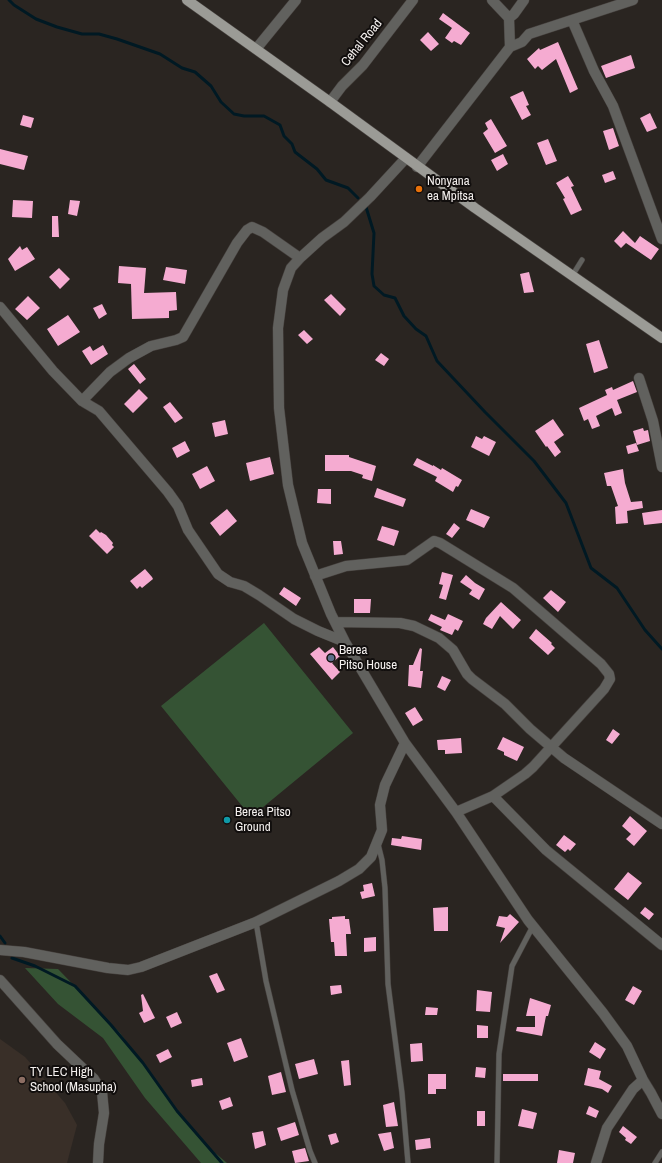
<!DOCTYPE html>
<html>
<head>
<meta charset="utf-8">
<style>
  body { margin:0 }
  canvas { display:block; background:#2a2521 }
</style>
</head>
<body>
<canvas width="662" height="1163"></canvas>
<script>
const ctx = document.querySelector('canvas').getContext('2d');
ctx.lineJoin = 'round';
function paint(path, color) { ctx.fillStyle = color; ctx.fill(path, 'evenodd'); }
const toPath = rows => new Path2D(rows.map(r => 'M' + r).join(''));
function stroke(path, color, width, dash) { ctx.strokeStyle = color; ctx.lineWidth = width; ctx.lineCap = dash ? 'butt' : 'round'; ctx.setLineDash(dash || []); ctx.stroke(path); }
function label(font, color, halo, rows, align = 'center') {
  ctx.font = font + ' "Archivo Narrow",sans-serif'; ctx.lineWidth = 4; ctx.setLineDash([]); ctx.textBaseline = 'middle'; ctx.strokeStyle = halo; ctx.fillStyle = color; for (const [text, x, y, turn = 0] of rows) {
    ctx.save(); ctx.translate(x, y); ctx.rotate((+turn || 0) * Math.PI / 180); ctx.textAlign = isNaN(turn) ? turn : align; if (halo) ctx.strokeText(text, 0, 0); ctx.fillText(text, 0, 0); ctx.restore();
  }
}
paint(toPath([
  [0,1039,25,1057,65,1103,77,1125,67,1163,0,1163]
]), '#392f28');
paint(toPath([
  [264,623,353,733,251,817,161,706],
  [25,968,58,969,120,1033,177,1110,207,1146,227,1163,201,1163,145,1098,103,1038,58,1004]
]), '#355334');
stroke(toPath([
  [9,0,14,5,36,19,57,27,82,34,99,34,117,39,160,54,182,68,195,72,211,86,221,102,234,114,244,116,264,116,280,125,284,136,292,144,295,152,317,169,326,180,348,188,358,198],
  [366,207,374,233,372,274,374,286,384,295,395,298,404,316,416,329,426,336,437,361,485,412,534,461,566,503,591,568,617,588,645,630,662,649],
  [0,936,5,943],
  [12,958,35,966,75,986,111,1025,143,1063,177,1111,222,1163]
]), '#001923', 3);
paint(toPath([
  [443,13,470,33,461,45,454,41,452,43,445,38,452,28,439,19],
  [428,32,439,44,431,51,420,40],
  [558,42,578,89,570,93,556,59,542,70,538,66,535,69,527,59,539,48,540,50],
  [631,55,635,68,606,78,601,66],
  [523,91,529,105,526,106,531,115,522,120,510,97],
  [650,113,657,128,647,132,640,118],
  [23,115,34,118,31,128,20,125],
  [491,119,507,146,495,153,483,133,488,129,485,123],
  [613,128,619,146,609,150,603,131],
  [548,139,557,161,546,165,537,143],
  [0,149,28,156,24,170,0,164],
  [503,154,508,164,497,171,491,160],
  [613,171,616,179,605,183,602,175],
  [568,176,574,186,571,187,582,210,571,215,563,199,565,198,556,183],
  [13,200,33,201,32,218,12,217],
  [70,200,80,201,77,216,68,214],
  [52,216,58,216,59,237,52,237],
  [623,231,635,243,640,236,659,249,651,260,626,243,621,248,614,241],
  [20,246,22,250,27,247,35,259,15,271,8,259],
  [119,266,146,268,144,293,176,292,177,310,169,311,169,318,132,319,131,284,118,283],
  [166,267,187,270,185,284,163,280],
  [59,268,70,279,60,289,49,277],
  [529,272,534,292,524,293,520,274],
  [331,294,346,309,340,316,324,300],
  [28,296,40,308,27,320,15,309],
  [102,304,107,314,99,319,93,308],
  [68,315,80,332,58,346,47,329],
  [304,330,313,339,307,344,298,335],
  [599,340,608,368,594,373,586,344],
  [103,345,108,354,91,365,82,351,90,346,93,351],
  [381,353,389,359,384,366,375,360],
  [134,364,146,379,140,384,128,369],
  [633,381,637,392,617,400,622,413,615,416,612,408,596,416,600,426,592,429,588,419,584,421,579,408,607,395,605,390,612,387,613,390],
  [139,389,148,398,133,413,124,404],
  [170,402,183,418,175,423,163,407],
  [553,419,564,435,554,442,561,452,555,457,547,446,546,447,535,431],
  [225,420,228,434,215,437,212,423],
  [643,428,644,431,648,430,650,441,637,445,633,431],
  [476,436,482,439,484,436,496,442,489,456,471,447],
  [185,441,190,451,177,458,172,448],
  [636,443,639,451,628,454,626,446],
  [325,455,349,455,349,457,376,466,372,481,362,478,363,475,351,471,325,471],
  [270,457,274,474,250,481,246,463],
  [417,458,433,466,433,465,441,470,442,468,462,480,458,487,456,486,453,492,435,481,437,477,413,465],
  [207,466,215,481,200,489,192,474],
  [623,469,625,483,631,502,642,501,643,508,627,511,628,523,616,524,615,507,618,506,611,486,607,486,604,473],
  [377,488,406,499,403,507,374,497],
  [318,489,331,489,331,504,317,503],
  [227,509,237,521,220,536,210,523],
  [471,509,490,517,484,528,466,520],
  [662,510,662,523,644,525,642,513],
  [454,523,460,528,452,538,446,534],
  [382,526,399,531,394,546,377,540],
  [96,529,100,533,101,532,106,535,113,543,112,545,114,547,107,554,89,536],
  [333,541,341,541,343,554,334,555],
  [145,569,152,577,153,579,142,588,140,586,137,589,130,581],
  [442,572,453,575,446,600,439,598,443,585,439,584],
  [466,575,475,583,485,589,479,600,469,594,472,590,460,582],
  [284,587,301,598,296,606,279,594],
  [551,590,566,602,558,612,543,598],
  [354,599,371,599,370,613,354,613],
  [501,602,521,620,513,629,500,616,492,629,483,624,486,618],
  [431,614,445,620,448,614,463,621,458,631,455,629,452,635,440,630,442,627,428,620],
  [536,629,552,643,551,644,555,648,548,655,529,638],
  [319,647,325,653,333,647,340,656,332,663,340,672,332,680,310,654],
  [420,648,422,649,420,671,423,671,421,688,408,686,409,665,413,665],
  [442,676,451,680,445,691,437,687],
  [415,707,423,720,413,726,405,713],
  [613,729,620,734,612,744,606,740],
  [503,737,524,747,517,761,504,755,504,752,497,749],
  [461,738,462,753,445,754,445,750,438,750,437,740],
  [630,816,647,831,634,846,626,839,631,834,622,826],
  [564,835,576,844,570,851,568,849,565,852,556,845],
  [402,836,422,839,421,850,391,845,392,838,401,839],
  [628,872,642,883,628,900,614,889],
  [372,883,375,896,362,899,360,892,364,891,363,885],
  [448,907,448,931,434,931,433,908],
  [645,907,654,914,649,920,640,913],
  [510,914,519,922,500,943,505,928,496,926,499,916,507,917],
  [345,916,345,919,349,919,351,934,346,934,346,936,347,956,335,956,334,942,331,942,329,919,332,919,332,917],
  [376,937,376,951,364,952,364,938],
  [217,973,225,990,217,993,209,976],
  [341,985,342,993,331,995,330,986],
  [633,986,642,991,634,1005,625,1000],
  [477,990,492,992,490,1012,476,1011],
  [143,994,155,1018,144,1023,139,1013,143,1011,141,995],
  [530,998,551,1005,548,1016,546,1016,542,1036,516,1031,517,1027,535,1027,535,1016,526,1016],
  [426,1007,438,1008,437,1015,425,1015],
  [177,1012,182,1023,171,1028,166,1017],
  [477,1025,488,1026,488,1038,477,1038],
  [241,1038,248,1057,234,1062,227,1043],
  [595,1042,606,1049,600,1059,589,1052],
  [422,1043,423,1061,411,1062,410,1044],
  [168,1049,172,1057,160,1063,156,1055],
  [314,1059,318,1074,299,1079,295,1064],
  [349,1060,351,1085,344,1086,341,1061],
  [476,1067,486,1068,485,1078,475,1077],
  [588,1068,601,1071,599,1079,612,1086,608,1093,602,1089,584,1085],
  [281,1072,286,1092,272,1095,268,1076],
  [428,1074,446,1074,446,1089,436,1089,436,1094,428,1094],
  [503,1074,538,1074,538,1081,503,1081],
  [202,1078,203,1085,192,1087,191,1080],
  [230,1097,233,1106,222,1110,219,1101],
  [394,1102,398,1126,386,1127,383,1105],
  [589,1106,599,1111,596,1118,586,1114],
  [522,1109,537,1113,533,1129,518,1126],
  [477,1111,485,1111,485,1126,477,1126],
  [295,1122,299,1135,281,1141,277,1128],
  [623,1126,637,1137,631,1144,625,1140,626,1138,619,1132],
  [263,1131,266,1145,255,1149,252,1133],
  [391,1132,394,1148,384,1151,378,1134],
  [336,1133,339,1142,331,1145,328,1135],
  [430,1138,431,1148,416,1150,415,1140],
  [305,1148,309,1161,295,1163,292,1151],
  [559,1150,575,1153,573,1163,557,1163]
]), '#f5abd1');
const service = toPath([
  [572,276,582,260],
  [378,844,382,860,385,888,388,984,402,1093,408,1163],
  [256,922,266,981,292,1090,310,1151,315,1163],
  [497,1163,499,1054,512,966,533,926],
  [655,1163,662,1152]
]);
const minor = toPath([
  [492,0,509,18],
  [572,20,594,71,613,106,662,239],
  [510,47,509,18,514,14,524,0],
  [256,49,296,0],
  [330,102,342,86,363,65,413,0],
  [406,158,370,197,344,222,322,238,300,258,291,268,283,290,278,328,279,408,288,485,302,543,331,614,345,642,405,743,456,812,528,920,603,1013,627,1046,643,1080,651,1093,662,1114],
  [417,167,510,47,522,42,529,34,633,0],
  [0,307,53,371,82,401,99,411,168,492,178,506,188,530,218,574,230,582,244,586,259,595,294,619,318,631,345,642],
  [639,378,653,421,662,467],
  [82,401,110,372,129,358,151,346,176,340,183,337,237,243,247,230,252,227,263,232,300,258],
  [315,576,346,566,407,560,434,541,440,543,513,588,601,664,609,674,610,679,604,689,533,767,525,774,493,796,456,812],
  [335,622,400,623,414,626,439,638,453,650,467,674,472,679,505,704,530,729,564,758,662,824],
  [493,796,546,850,662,945],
  [0,950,24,952,108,968,128,970,141,967,256,922,339,881,359,869,371,857,382,830,380,805,385,785,405,743],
  [0,980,57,1044,94,1079,102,1092,104,1113,99,1144,98,1163],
  [596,1163,607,1128,633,1089,643,1080]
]);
const primary = toPath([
  [187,0,330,102,475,208,662,338]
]);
stroke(service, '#46413e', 6);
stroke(minor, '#46413e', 11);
stroke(primary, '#46413e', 11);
stroke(service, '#61615e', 5);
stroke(minor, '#61615e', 10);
stroke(primary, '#9b9b96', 10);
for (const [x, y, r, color] of [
  [419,189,4,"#e8710a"],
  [331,658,4,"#5c6f8a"],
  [227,820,4,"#0f9aa8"],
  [22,1080,4,"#8d6e63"]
]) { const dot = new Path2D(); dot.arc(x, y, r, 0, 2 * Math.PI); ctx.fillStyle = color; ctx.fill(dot); stroke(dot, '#110e0d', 1.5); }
label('13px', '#f4f0ee', '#110e0d', [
  ["Cehal Road",362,43,-51]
]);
label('13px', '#f4f0ee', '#110e0d', [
  ["Nonyana",427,182],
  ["ea Mpitsa",427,197],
  ["Berea",339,651],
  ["Pitso House",339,666],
  ["Berea Pitso",235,813],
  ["Ground",235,828],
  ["TY LEC High",30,1073],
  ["School (Masupha)",30,1088]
], 'left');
</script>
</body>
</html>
